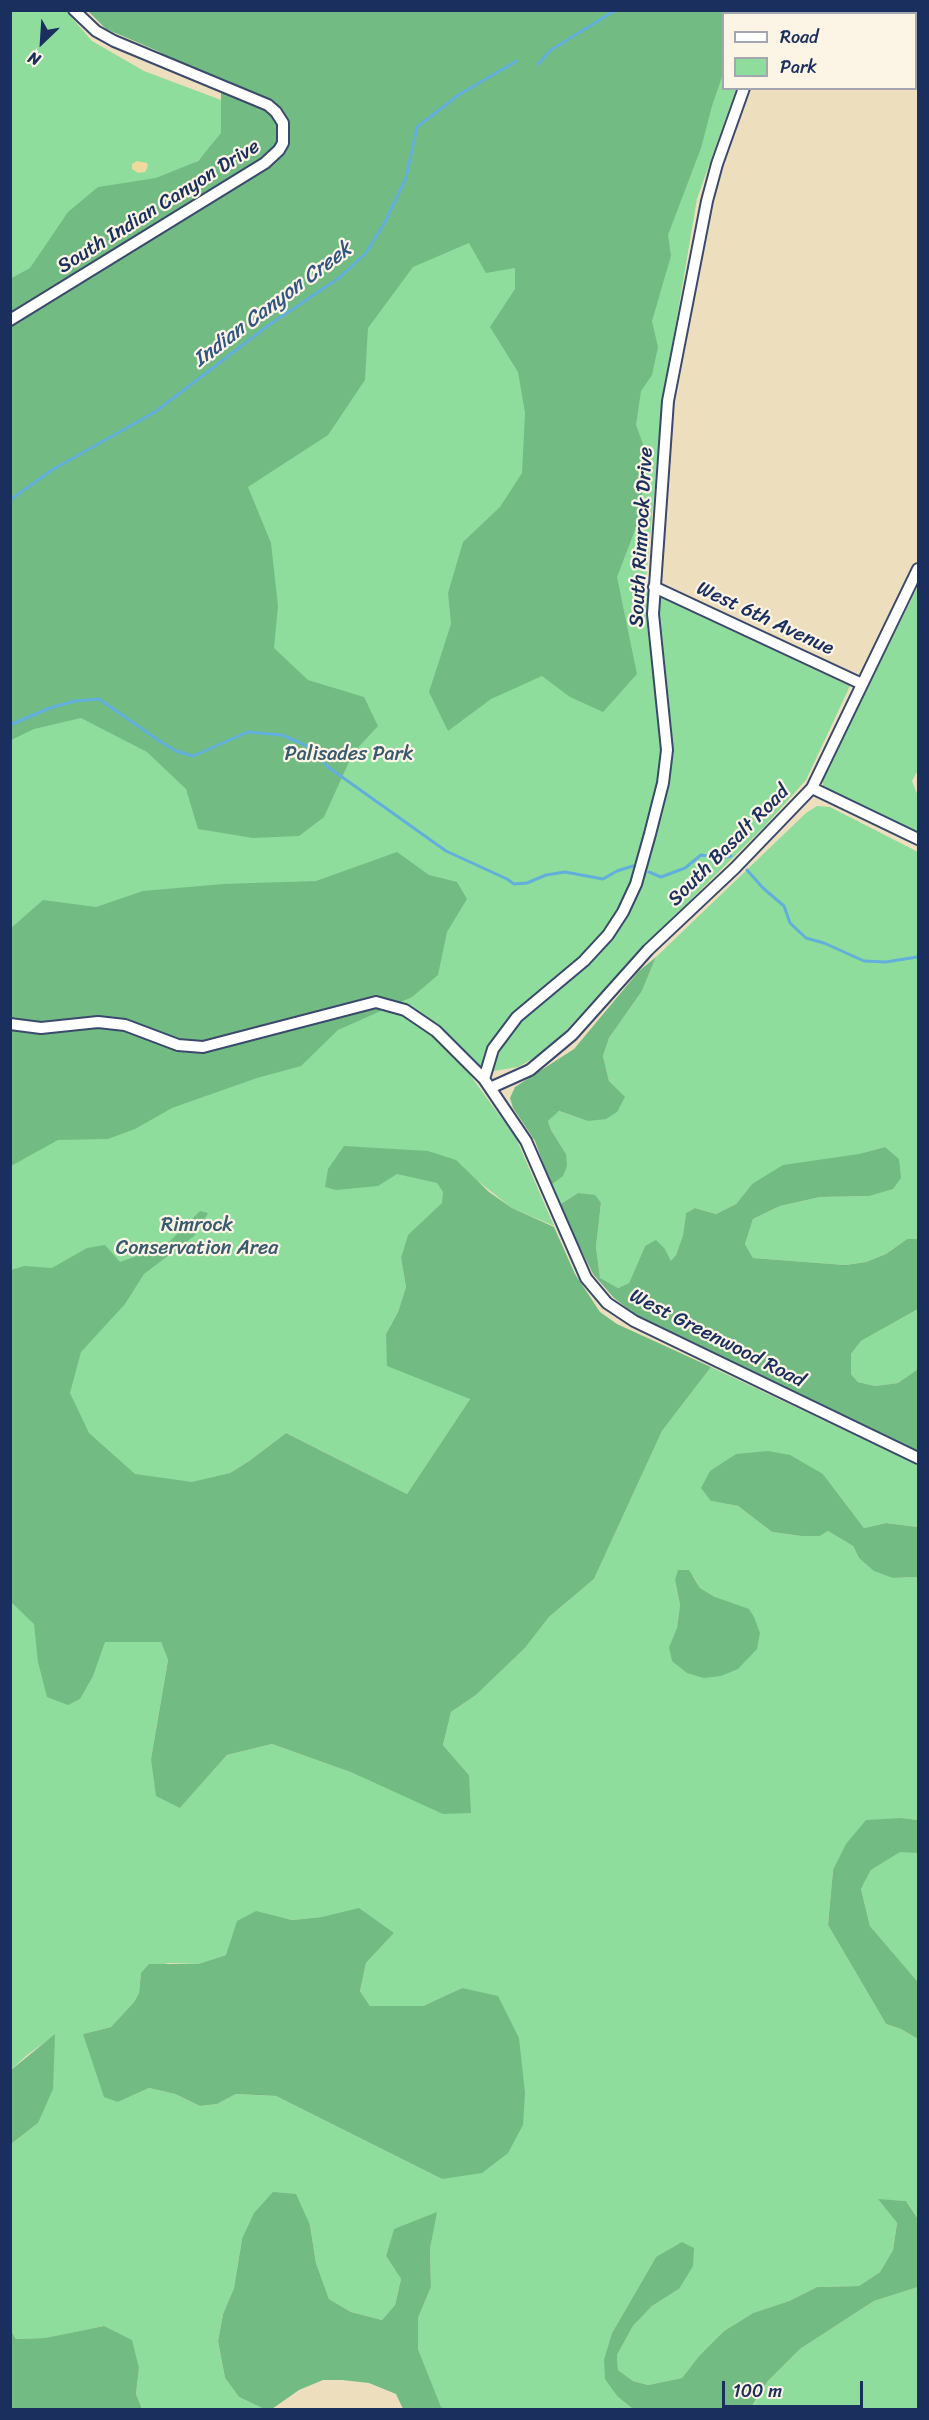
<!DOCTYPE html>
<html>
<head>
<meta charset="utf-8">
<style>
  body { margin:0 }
  #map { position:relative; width:929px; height:2420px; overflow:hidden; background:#eddfbd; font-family:Sriracha,sans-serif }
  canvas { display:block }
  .frame { position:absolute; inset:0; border:12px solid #1b2f5e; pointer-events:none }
  .legend { position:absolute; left:722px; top:12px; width:195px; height:78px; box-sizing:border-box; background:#fcf5e5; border:2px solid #a2a6af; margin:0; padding:8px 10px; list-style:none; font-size:18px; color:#1b2f5e }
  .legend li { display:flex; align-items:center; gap:12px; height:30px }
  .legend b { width:30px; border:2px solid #a2a6af }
  .north { position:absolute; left:12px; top:12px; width:60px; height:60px; -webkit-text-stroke:4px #fcf5e5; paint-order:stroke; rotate:205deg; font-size:16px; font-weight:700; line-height:24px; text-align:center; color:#1b2f5e }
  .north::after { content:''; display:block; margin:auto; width:21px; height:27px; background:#1b2f5e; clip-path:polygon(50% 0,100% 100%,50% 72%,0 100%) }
  .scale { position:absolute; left:722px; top:2381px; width:141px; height:27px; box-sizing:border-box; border:3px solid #1b2f5e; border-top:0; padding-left:8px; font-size:18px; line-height:21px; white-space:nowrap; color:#1b2f5e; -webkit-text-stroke:4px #fcf5e5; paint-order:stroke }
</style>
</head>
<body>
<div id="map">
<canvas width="929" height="2420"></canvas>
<div class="frame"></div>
<ul class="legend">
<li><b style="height:8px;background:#fff"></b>Road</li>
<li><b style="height:16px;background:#8edd9d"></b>Park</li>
</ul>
<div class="north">N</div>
<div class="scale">100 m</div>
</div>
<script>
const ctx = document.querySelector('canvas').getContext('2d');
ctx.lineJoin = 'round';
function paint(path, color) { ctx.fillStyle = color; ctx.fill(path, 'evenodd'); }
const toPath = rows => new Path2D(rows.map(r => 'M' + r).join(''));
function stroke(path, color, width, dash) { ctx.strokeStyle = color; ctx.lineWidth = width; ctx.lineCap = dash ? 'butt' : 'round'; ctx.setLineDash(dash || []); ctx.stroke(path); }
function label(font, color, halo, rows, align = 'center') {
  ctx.font = font + ' Sriracha,sans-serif'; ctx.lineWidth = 4.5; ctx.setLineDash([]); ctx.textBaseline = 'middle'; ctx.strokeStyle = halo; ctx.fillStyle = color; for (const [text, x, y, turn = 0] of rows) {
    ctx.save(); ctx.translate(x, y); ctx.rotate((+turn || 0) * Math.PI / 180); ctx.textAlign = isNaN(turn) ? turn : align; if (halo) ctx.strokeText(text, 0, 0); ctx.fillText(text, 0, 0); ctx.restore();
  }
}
paint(toPath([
  [11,11,66,11,92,41,144,71,245,109,272,122,11,318],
  [90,11,764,11,763,13,724,14,724,88,736,89,697,199,663,400,645,590,850,686,806,780,764,827,645,945,548,1050,518,1067,470,1075,516,1138,554,1226,512,1208,479,1182,401,1258,406,1287,398,1312,386,1334,470,1399,407,1494,286,1433,249,1461,230,1473,142,1642,161,1642,168,1660,151,1759,180,1808,227,1755,272,1744,353,1773,469,1775,443,1745,451,1712,476,1695,525,1648,549,1617,594,1579,662,1431,711,1367,918,1465,918,1527,886,1523,864,1528,823,1474,736,1454,724,1463,711,1501,738,1506,772,1532,801,1536,820,1536,828,1531,853,1546,859,1558,893,1578,918,1577,918,1820,902,1818,833,1870,828,1925,886,2024,901,2029,918,2039,918,2219,906,2201,879,2200,897,2223,893,2250,880,2272,859,2286,817,2287,789,2301,753,2313,724,2331,699,2356,682,2378,648,2385,633,2381,618,2370,617,2355,633,2326,652,2306,679,2289,656,2257,612,2333,618,2397,633,2409,445,2410,441,2408,418,2349,418,2318,431,2287,430,2249,436,2213,394,2230,386,2256,401,2279,395,2305,382,2320,351,2312,329,2299,316,2263,310,2225,242,2239,234,2288,223,2314,218,2341,225,2378,239,2397,264,2409,142,2409,136,2394,139,2368,104,2326,46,2338,16,2339,11,2331,11,2144,38,2123,55,2035,27,2055,11,2070,11,337,267,95,146,46],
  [693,1576,700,1588,715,1597,669,1647,677,1629,680,1605,675,1580],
  [256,1912,292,1920,322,1917,394,1933,366,1963,360,1991,370,2006,423,2006,462,1988,442,2179,276,2096,236,2094,217,2104,200,2106,175,2094,149,2088,118,2102,83,2034,111,2027,134,2002,139,1993,141,1973,168,1963,198,1964,226,1955],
  [918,586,918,770,912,781,918,796,918,835,828,791,823,786,823,779],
  [817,806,830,807,918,852,918,1239,907,1239,886,1254,866,1262,845,1265,753,1258,745,1244,753,1219,780,1206,820,1197,869,1196,885,1147,752,1184,736,1204,716,1214,695,1208,686,1213,683,1235,676,1255,671,1262,665,1249,645,1246,629,1283,618,1288,600,1279,596,1247,601,1203,578,1193,559,1205,551,1185,563,1175,566,1154,551,1130,548,1121,558,1111,589,1121,624,1097,609,1081,603,1056,609,1038,642,991,656,957,806,813],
  [918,1309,918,1369,898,1383,875,1386,858,1382,851,1374,851,1354,861,1341],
  [900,1851,918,1853,918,1982,870,1926,861,1889,871,1870],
  [918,2287,918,2409,750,2410,768,2381,800,2349,874,2301]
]), '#8edd9d');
paint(toPath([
  [88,11,743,11,742,13,724,14,723,74,712,106,701,148,668,235,671,256,652,321,658,347,652,375,641,391,636,425,646,452,640,517,617,577,637,674,603,712,570,697,542,676,491,699,448,731,429,692,451,624,448,593,463,542,500,507,522,473,525,413,518,372,490,327,515,289,515,268,486,273,469,243,413,267,368,328,365,380,328,435,248,487,271,543,278,606,274,648,308,680,364,697,378,726,353,753,324,817,299,836,253,838,198,829,186,789,147,752,81,718,34,729,11,740,10,279,30,268,68,212,98,187,156,178,198,161,221,133,221,90,158,51,106,29],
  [397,852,429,875,457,882,467,899,447,932,438,975,412,997,338,1030,301,1066,257,1078,172,1108,135,1129,108,1139,58,1140,11,1166,11,928,43,900,96,907,143,891,223,884,316,881],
  [656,957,642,991,609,1038,603,1056,609,1081,625,1097,617,1112,606,1119,588,1121,559,1111,548,1121,551,1130,566,1154,567,1166,563,1176,551,1185,535,1141,513,1108,510,1098,515,1087,574,1049,639,971],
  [344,1146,428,1151,456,1160,489,1192,512,1208,554,1227,575,1274,600,1312,617,1324,711,1367,662,1431,594,1579,549,1617,525,1648,476,1695,451,1712,443,1745,469,1775,471,1813,443,1814,353,1773,272,1744,227,1755,180,1808,156,1796,151,1759,168,1660,161,1642,105,1642,93,1676,80,1699,68,1705,47,1697,38,1662,34,1624,11,1602,11,1270,24,1266,52,1268,87,1248,105,1245,120,1262,165,1246,200,1211,208,1213,194,1236,144,1274,125,1304,81,1352,70,1393,89,1433,135,1474,192,1482,230,1473,249,1461,286,1433,407,1494,470,1399,387,1366,386,1334,398,1312,406,1287,401,1258,408,1235,442,1203,443,1192,437,1183,397,1174,378,1186,336,1190,325,1187,328,1169],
  [885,1147,899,1159,901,1178,893,1189,869,1196,820,1197,780,1206,753,1219,745,1244,753,1258,845,1265,866,1262,886,1254,907,1239,918,1239,918,1309,861,1341,851,1354,851,1374,858,1382,875,1386,898,1383,918,1369,918,1451,640,1318,614,1298,593,1274,559,1205,578,1193,595,1195,601,1203,596,1247,600,1278,618,1288,629,1283,645,1246,656,1240,665,1249,671,1261,676,1255,683,1235,686,1213,695,1208,716,1214,736,1204,752,1184,783,1165,859,1154],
  [768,1451,790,1455,823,1474,864,1528,886,1523,918,1527,918,1577,893,1578,874,1571,859,1558,853,1546,828,1531,820,1536,801,1536,772,1532,738,1506,711,1501,701,1488,710,1471,736,1454],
  [678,1570,689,1570,700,1588,715,1597,749,1609,754,1617,760,1633,757,1649,738,1669,721,1676,704,1678,687,1673,672,1661,669,1647,677,1628,680,1605,675,1580],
  [902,1818,918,1820,918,1853,900,1852,871,1870,861,1889,870,1926,918,1982,918,2039,901,2029,886,2024,828,1925,833,1870,846,1844,866,1820],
  [359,1908,394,1933,366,1963,360,1991,370,2006,423,2006,462,1988,498,1996,519,2038,525,2093,523,2125,508,2153,482,2173,442,2179,276,2096,236,2094,217,2104,200,2106,175,2094,149,2088,118,2102,104,2097,83,2034,111,2027,134,2002,139,1993,141,1973,149,1964,198,1964,226,1955,237,1921,256,1911,292,1920,322,1917],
  [55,2034,53,2089,38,2123,11,2144,11,2070],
  [273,2192,296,2194,310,2225,316,2263,329,2299,351,2312,382,2320,395,2305,401,2279,386,2256,394,2229,437,2212,430,2249,431,2287,418,2318,418,2349,441,2407,445,2409,403,2409,396,2394,369,2383,342,2380,323,2380,299,2390,272,2409,264,2409,239,2397,225,2378,218,2341,223,2314,234,2288,242,2239,254,2213],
  [878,2199,906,2201,918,2219,918,2287,874,2301,800,2349,768,2381,750,2409,633,2409,618,2397,605,2379,604,2360,612,2333,656,2257,682,2242,694,2248,693,2266,679,2289,652,2306,633,2326,617,2355,618,2370,633,2381,648,2385,682,2378,699,2356,724,2331,753,2313,789,2301,817,2287,859,2286,880,2272,893,2250,897,2223],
  [104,2326,132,2340,139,2368,136,2394,142,2409,11,2409,11,2331,16,2339,45,2338]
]), '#72bc84');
paint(toPath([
  [137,161,147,163,148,166,145,172,138,173,132,169,132,164]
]), '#eeda9e');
stroke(toPath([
  [538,64,551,50,616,10],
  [10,500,52,470,155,412,269,325,339,278,366,253,385,222,406,178,417,127,460,94,517,61],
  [10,725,50,708,75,701,99,699,158,740,176,751,193,756,248,732,282,735,312,748,328,767,446,851,507,879,514,884,527,883,546,875,565,872,603,879,617,871,633,866],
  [747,870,763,888,784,906,790,923,806,938,824,943,864,961,886,962,917,957],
  [649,872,661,877,685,868,701,855,721,858,731,856]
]), '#62afdc', 3);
const minor = toPath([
  [770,14,771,10],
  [10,320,265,163,279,150,283,143,283,123,276,112,268,105,114,41,96,31,74,10],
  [654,587,862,684],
  [812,788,918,839],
  [10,1024,41,1028,98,1022,125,1025,178,1045,203,1047,376,1002,405,1010,436,1031,484,1079,526,1141,586,1278,607,1303,634,1321,918,1458],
  [484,1079,493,1049,517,1017,584,961,608,935,623,912,636,884,650,834,663,783,667,750,653,614,668,401,707,201,717,164,744,88],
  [490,1088,530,1070,572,1035,648,950,735,868,812,788,918,569]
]);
stroke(minor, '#3a496c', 14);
stroke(minor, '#fff', 10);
label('20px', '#1b2f5e', '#fcf5e5', [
  ["South Indian Canyon Drive",159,207,-32],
  ["South Rimrock Drive",642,537,-87],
  ["West 6th Avenue",765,619,25],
  ["South Basalt Road",729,846,-45],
  ["West Greenwood Road",717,1339,27]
]);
label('20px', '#385a6e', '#fcf5e5', [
  ["Palisades Park",349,755],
  ["Rimrock",197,1226],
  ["Conservation Area",197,1249]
]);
label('italic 21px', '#305584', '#fcf5e5', [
  ["Indian Canyon Creek",273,305,-37]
]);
</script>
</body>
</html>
